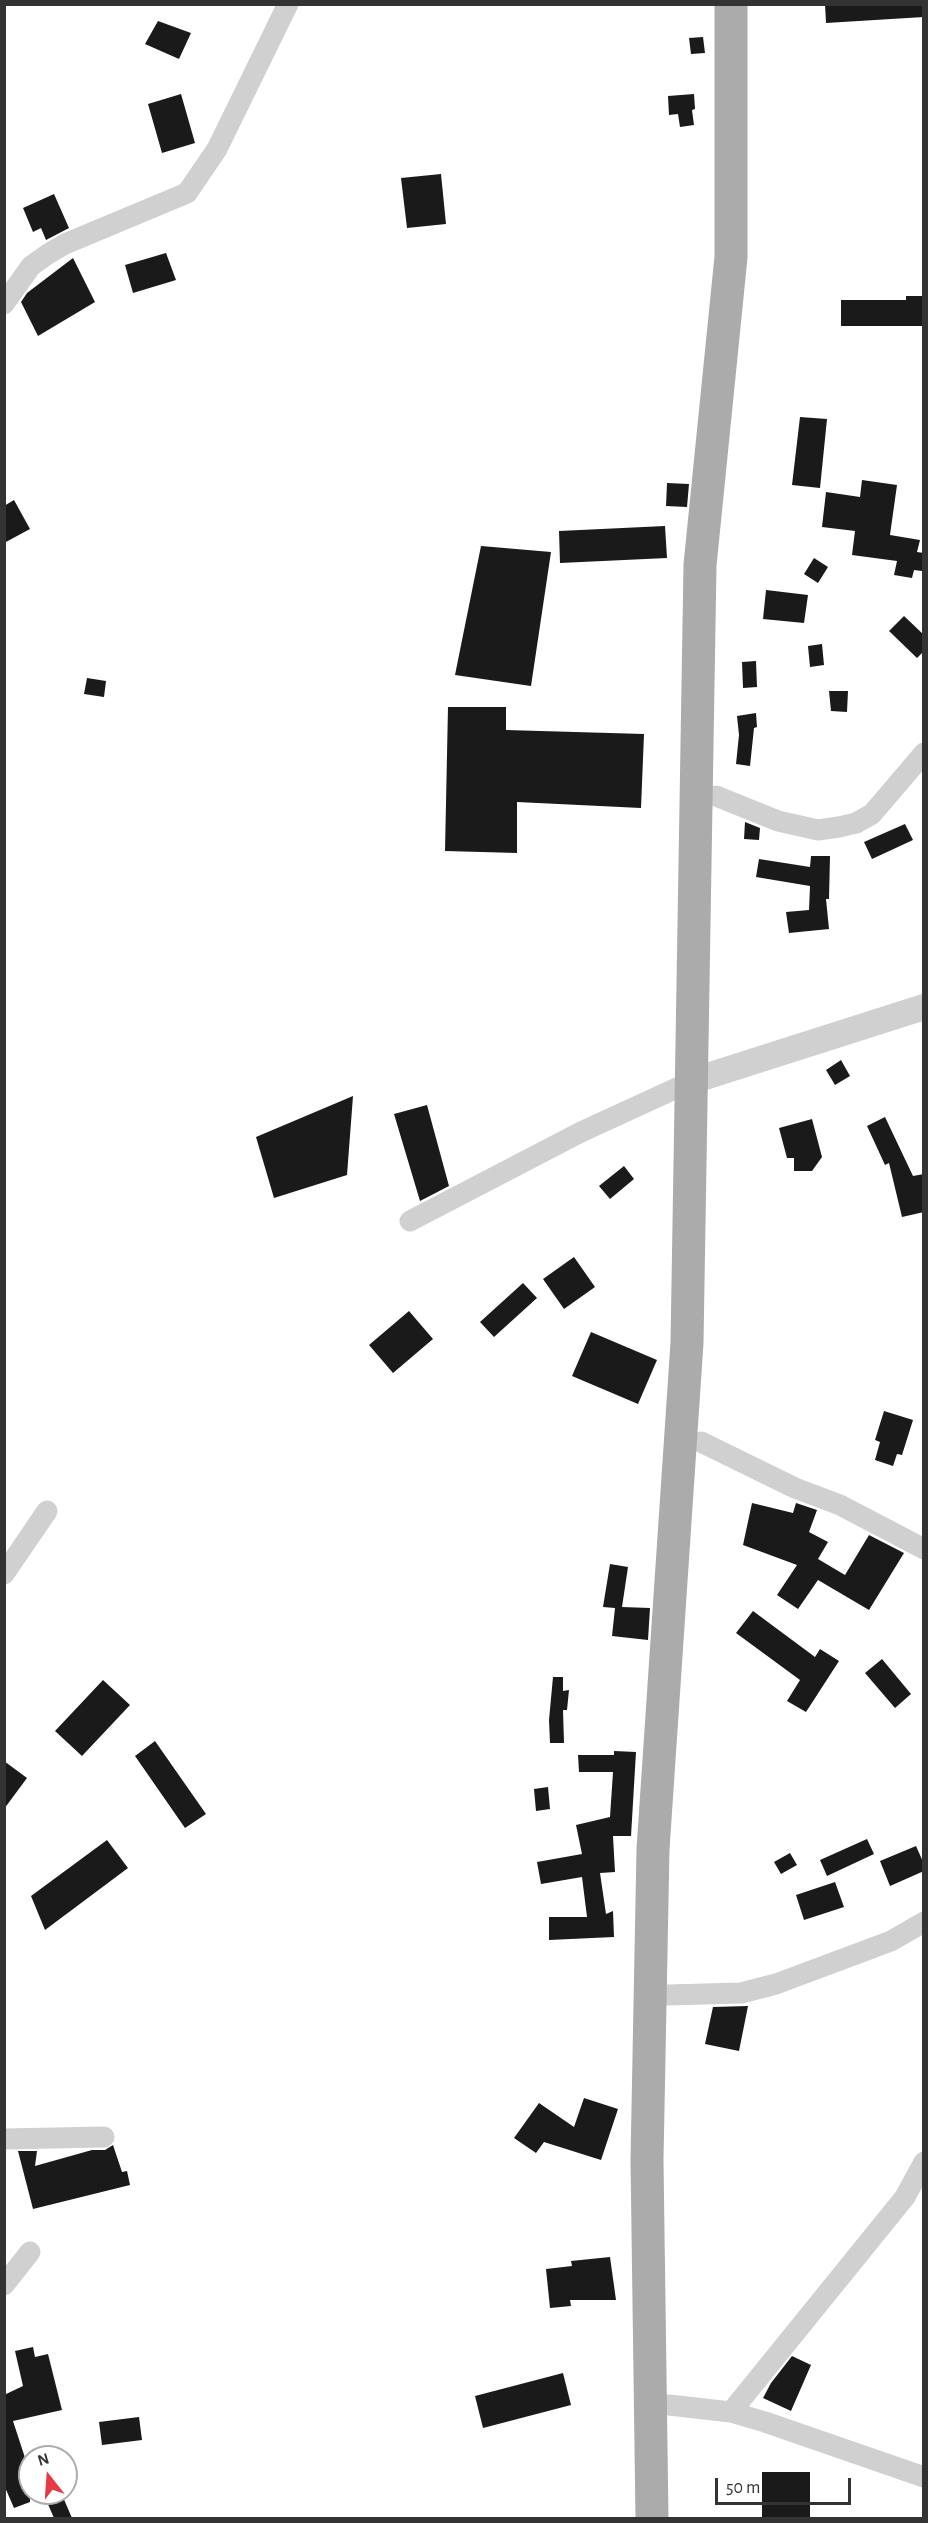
<!DOCTYPE html>
<html>
<head>
<meta charset="utf-8">
<style>
  body { margin:0 }
  #map { position:relative; width:928px; height:2523px; overflow:hidden; background:#fff; font-family:"Alegreya Sans",sans-serif }
  canvas { display:block }
  .frame { position:absolute; inset:0; border:6px solid #333; pointer-events:none }
  .north { position:absolute; left:18px; top:2445px; width:60px; height:60px; box-sizing:border-box; background:#fff; border:2px solid #adadad; border-radius:50%; rotate:343deg; font-size:16px; font-weight:700; line-height:24px; text-align:center; color:#333 }
  .north::after { content:''; display:block; margin:auto; width:21px; height:27px; background:#e63946; clip-path:polygon(50% 0,100% 100%,50% 72%,0 100%) }
  .scale { position:absolute; left:715px; top:2478px; width:136px; height:27px; box-sizing:border-box; border:3px solid #333; border-top:0; padding-left:8px; font-size:18px; line-height:21px; white-space:nowrap; color:#333; -webkit-text-stroke:4px #fff; paint-order:stroke }
</style>
</head>
<body>
<div id="map">
<canvas width="928" height="2523"></canvas>
<div class="frame"></div>
<div class="north">N</div>
<div class="scale">50 m</div>
</div>
<script>
const ctx = document.querySelector('canvas').getContext('2d');
ctx.lineJoin = 'round';
function paint(path, color) { ctx.fillStyle = color; ctx.fill(path, 'evenodd'); }
const toPath = rows => new Path2D(rows.map(r => 'M' + r).join(''));
function stroke(path, color, width, dash) { ctx.strokeStyle = color; ctx.lineWidth = width; ctx.lineCap = dash ? 'butt' : 'round'; ctx.setLineDash(dash || []); ctx.stroke(path); }
paint(toPath([
  [825,4,924,4,924,17,826,23],
  [158,21,191,33,179,59,145,44],
  [703,37,705,53,691,54,689,38],
  [181,94,195,143,162,153,148,104],
  [694,94,695,109,692,110,694,125,680,127,678,114,669,115,668,96],
  [441,174,446,224,407,228,401,178],
  [54,194,69,228,46,240,41,228,33,232,23,208],
  [166,253,176,280,133,293,125,265],
  [73,258,95,302,38,336,21,302,27,293],
  [906,296,924,296,924,326,841,326,841,300,906,300],
  [800,417,827,419,820,488,792,485],
  [862,480,897,485,890,535,920,540,917,552,924,553,924,562,922,571,914,570,912,578,894,575,897,561,852,555,855,531,822,527,826,492,860,497],
  [667,483,689,484,687,507,666,506],
  [14,500,30,529,4,543,4,506],
  [665,526,667,558,560,563,559,531],
  [481,546,551,552,531,686,455,675],
  [814,558,828,567,818,583,804,574],
  [766,590,808,595,804,623,763,619],
  [904,616,924,635,924,651,917,658,889,631],
  [822,644,824,665,810,667,808,646],
  [756,661,757,687,743,688,742,662],
  [87,678,106,681,104,697,84,694],
  [829,691,848,691,847,712,831,711],
  [448,707,506,707,506,730,644,734,641,808,517,802,517,853,445,851],
  [756,713,757,727,754,728,750,766,736,764,739,735,737,716],
  [745,822,760,828,759,840,744,839],
  [905,824,913,840,872,859,864,842],
  [811,856,830,856,829,899,826,899,829,929,789,933,786,912,809,910,810,886,756,877,759,859,810,867],
  [841,1060,850,1076,835,1085,826,1070],
  [353,1096,347,1175,274,1198,256,1137],
  [427,1105,449,1186,420,1201,394,1114],
  [885,1117,913,1176,924,1174,924,1212,902,1217,889,1163,885,1165,867,1126],
  [812,1119,822,1157,812,1171,794,1171,794,1158,787,1158,779,1128],
  [624,1166,634,1179,610,1199,599,1186],
  [574,1257,595,1287,564,1309,543,1279],
  [523,1283,537,1298,494,1337,480,1322],
  [409,1311,433,1339,393,1373,369,1345],
  [591,1332,657,1360,638,1404,572,1376],
  [884,1411,913,1420,902,1455,897,1454,893,1466,875,1460,880,1442,875,1440],
  [752,1503,793,1513,796,1503,817,1510,809,1532,828,1542,818,1559,845,1575,869,1535,904,1553,869,1610,818,1580,798,1609,777,1595,797,1565,743,1545],
  [610,1564,628,1567,622,1607,650,1608,648,1640,612,1636,615,1608,603,1607],
  [753,1611,815,1657,820,1649,839,1661,806,1712,787,1701,800,1680,736,1633],
  [882,1659,911,1694,895,1708,865,1673],
  [553,1677,563,1677,563,1691,569,1690,567,1710,563,1710,564,1743,550,1743,549,1720],
  [103,1680,130,1705,82,1756,55,1731],
  [155,1741,206,1814,185,1828,135,1756],
  [614,1751,636,1752,631,1836,613,1836,615,1872,600,1873,606,1914,613,1911,614,1937,549,1940,549,1917,587,1917,582,1877,541,1884,537,1862,582,1854,576,1825,610,1817,613,1772,579,1772,578,1755,614,1755],
  [4,1761,27,1778,4,1809],
  [548,1787,550,1809,536,1811,534,1789],
  [867,1839,874,1854,827,1876,820,1860],
  [107,1840,128,1868,45,1930,31,1896],
  [916,1846,924,1864,924,1871,890,1886,880,1861],
  [790,1853,797,1865,781,1874,774,1862],
  [835,1882,844,1907,804,1920,796,1895],
  [748,2006,739,2051,705,2044,713,2007],
  [584,2098,618,2109,601,2160,544,2142,536,2153,514,2138,539,2103,574,2127],
  [113,2145,122,2172,127,2171,130,2185,33,2209,18,2151,37,2151,35,2166,92,2150,105,2150],
  [610,2257,616,2300,570,2300,571,2306,550,2308,546,2269,572,2266,571,2261],
  [33,2347,35,2357,48,2354,62,2410,13,2421,30,2473,30,2502,14,2508,4,2485,4,2395,23,2386,15,2351],
  [792,2356,811,2365,791,2411,763,2398,771,2383],
  [563,2373,571,2405,483,2428,475,2396],
  [139,2417,142,2440,102,2445,99,2422],
  [762,2472,810,2472,810,2518,762,2518],
  [62,2495,72,2518,54,2518,47,2502]
]), '#1a1a1a');
stroke(toPath([
  [4,304,31,266,48,254,65,244,187,193,217,149,288,4],
  [716,796,778,821,818,830,839,827,856,823,872,814,924,753],
  [410,1221,581,1132,692,1081],
  [701,1442,795,1488,840,1505,924,1549],
  [4,1574,47,1511],
  [668,1995,741,1993,776,1984,891,1941,924,1922],
  [4,2139,104,2137],
  [4,2285,30,2252],
  [669,2405,731,2412,765,2422,924,2477],
  [731,2412,905,2197,924,2162]
]), '#d0d0d0', 21);
stroke(toPath([
  [692,1081,924,1007]
]), '#d0d0d0', 26);
stroke(toPath([
  [652,2518,647,2160,653,1849,687,1343,700,565,731,257,731,4]
]), '#ababab', 33);
</script>
</body>
</html>
